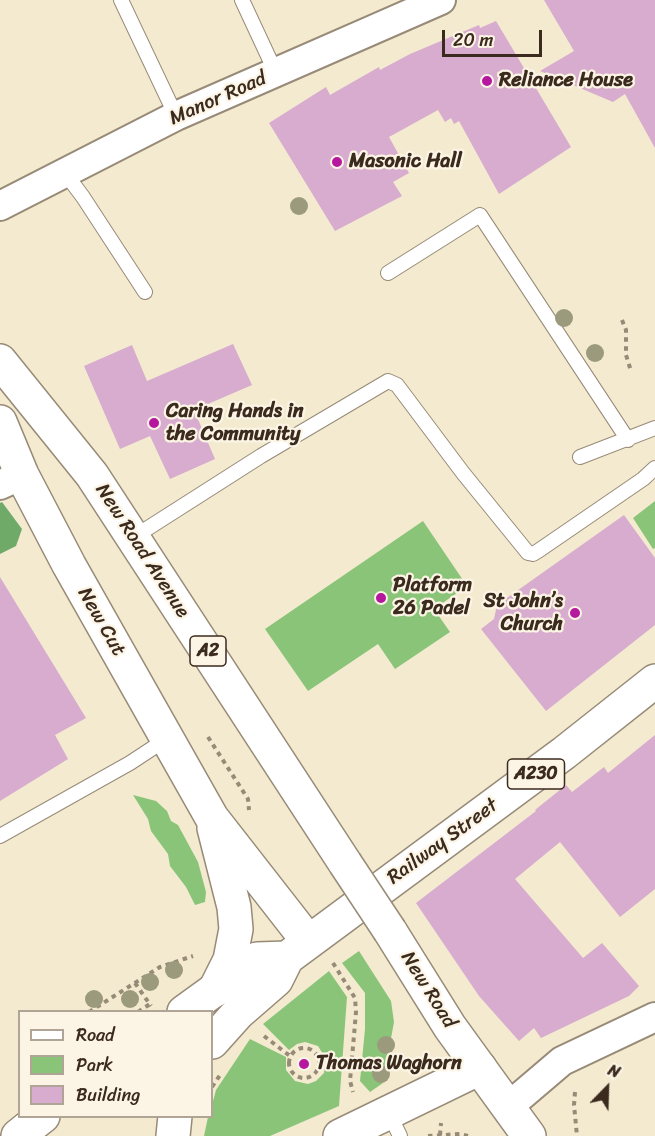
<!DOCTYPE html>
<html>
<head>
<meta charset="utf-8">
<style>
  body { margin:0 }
  #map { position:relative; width:655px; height:1136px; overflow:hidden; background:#f3ead0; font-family:Sriracha,sans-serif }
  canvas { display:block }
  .legend { position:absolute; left:18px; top:1010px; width:195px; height:108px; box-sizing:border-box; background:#fcf5e5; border:2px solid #afa495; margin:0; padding:8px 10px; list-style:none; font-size:18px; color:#3b2a1e }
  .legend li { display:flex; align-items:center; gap:12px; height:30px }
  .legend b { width:30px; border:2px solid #afa495 }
  .north { position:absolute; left:577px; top:1058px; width:60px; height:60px; -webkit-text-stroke:4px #fcf5e5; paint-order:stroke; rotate:23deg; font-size:16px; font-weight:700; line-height:24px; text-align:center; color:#3b2a1e }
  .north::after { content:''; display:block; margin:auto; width:21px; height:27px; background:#3b2a1e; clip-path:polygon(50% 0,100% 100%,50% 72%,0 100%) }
  .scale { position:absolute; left:442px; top:30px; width:100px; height:27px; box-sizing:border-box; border:3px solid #3b2a1e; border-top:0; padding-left:8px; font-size:18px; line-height:21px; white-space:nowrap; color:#3b2a1e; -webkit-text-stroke:4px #fcf5e5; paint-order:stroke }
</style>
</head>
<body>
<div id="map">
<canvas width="655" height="1136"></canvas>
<ul class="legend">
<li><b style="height:8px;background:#fff"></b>Road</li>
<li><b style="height:16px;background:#8ac479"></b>Park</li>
<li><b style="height:16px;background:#d7acce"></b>Building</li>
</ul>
<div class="north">N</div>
<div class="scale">20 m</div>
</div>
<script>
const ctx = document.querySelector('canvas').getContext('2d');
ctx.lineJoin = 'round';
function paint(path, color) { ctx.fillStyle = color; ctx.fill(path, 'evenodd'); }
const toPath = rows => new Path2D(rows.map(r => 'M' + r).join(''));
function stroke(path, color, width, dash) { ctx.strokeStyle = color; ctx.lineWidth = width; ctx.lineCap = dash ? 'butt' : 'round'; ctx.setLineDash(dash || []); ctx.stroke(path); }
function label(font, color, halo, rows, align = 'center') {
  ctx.font = font + ' Sriracha,sans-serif'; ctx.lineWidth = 4.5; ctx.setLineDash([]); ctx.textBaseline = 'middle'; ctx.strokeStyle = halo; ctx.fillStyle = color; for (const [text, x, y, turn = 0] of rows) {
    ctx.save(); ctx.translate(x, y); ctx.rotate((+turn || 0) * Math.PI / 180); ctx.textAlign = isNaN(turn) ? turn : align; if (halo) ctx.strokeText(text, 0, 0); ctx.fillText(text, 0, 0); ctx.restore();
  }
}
paint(toPath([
  [655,501,655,548,653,549,633,518],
  [423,521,467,586,434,609,450,632,395,669,378,644,308,691,265,629],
  [133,795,156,801,167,811,171,821,178,825,198,862,206,892,205,902,195,905,186,887,170,866,168,854,151,831,148,819],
  [359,951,391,1001,394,1022,383,1083,370,1092,360,1081,365,1029,365,993,342,963],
  [329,971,347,997,339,1106,270,1136,204,1136,208,1117,212,1116,212,1105,216,1090,250,1039,286,1057,286,1070,295,1081,308,1084,316,1081,324,1073,326,1059,318,1046,305,1042,297,1044,289,1050,263,1024]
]), '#8ac479');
paint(toPath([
  [2,502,22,529,16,546,0,554,0,503]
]), '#6faa69');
paint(toPath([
  [544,0,655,0,655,148,625,94,613,102,540,71,574,51],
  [496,21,571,147,499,194,459,121,454,124,451,118,445,122,438,110,389,137,409,173,393,182,402,196,335,231,269,123,326,87,330,95,379,67,380,70,410,54,479,25,480,28],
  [233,344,252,385,194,410,215,459,170,479,150,436,120,449,84,366,132,345,147,381],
  [624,515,655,558,655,625,546,711,481,629,494,619,497,605],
  [0,577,86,718,55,735,68,759,0,801],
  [655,735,655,889,620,917,560,842,515,879,583,958,602,943,639,986,629,996,541,1038,534,1028,519,1041,479,996,416,903,536,811,535,810,566,785,572,792,604,767,608,773]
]), '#d7acce');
const service = toPath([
  [121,0,176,116],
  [242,0,276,73],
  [65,173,83,197,145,292],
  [388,273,480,215,628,440],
  [580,457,655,428],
  [134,537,261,456,388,381,397,385,463,473,528,553,533,554,538,551,643,479,655,468],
  [0,836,130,763,168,738],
  [389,1113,400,1136]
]);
const minor = toPath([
  [0,206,176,116,441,0],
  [0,485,22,475],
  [508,1107,562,1061,655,1017]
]);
const tertiary = toPath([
  [0,422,22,475,69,565,212,818,308,941],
  [214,828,234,907,236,929,230,960,215,990],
  [340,1136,480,1068]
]);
const primary = toPath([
  [0,361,92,475,345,863],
  [390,931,450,1027,529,1136],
  [184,1012,257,959,287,958],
  [212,1042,238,1013,276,980,287,958,564,753,655,681],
  [18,1136,43,1116],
  [173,1136,175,1116]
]);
stroke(service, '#978a77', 16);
stroke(minor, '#978a77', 32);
stroke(tertiary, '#978a77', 36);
stroke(primary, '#978a77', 36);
stroke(toPath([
  [622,320,626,330,626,355,631,371],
  [208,737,248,799,249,810],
  [333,963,355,998,356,1012,350,1081,353,1092],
  [135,983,151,1006],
  [89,1012,160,967,193,956],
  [138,1012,153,1002],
  [264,1036,290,1056],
  '289 1063a15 15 0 1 1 30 0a15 15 0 1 1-30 0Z',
  [212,1087,220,1075],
  [575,1092,574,1105,577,1136],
  [440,1135,441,1123],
  [428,1136,460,1134,468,1136]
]), '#978a77', 4, [4.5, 4.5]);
stroke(service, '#fff', 14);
stroke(minor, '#fff', 28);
stroke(tertiary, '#fff', 33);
stroke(primary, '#fff', 33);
const primaryBridge = toPath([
  [345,863,390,931]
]);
stroke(primaryBridge, '#978a77', 36, []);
stroke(primaryBridge, '#fff', 33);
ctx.fillStyle = '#9b9a7d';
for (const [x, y] of [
  [299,206],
  [564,318],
  [595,353],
  [174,970],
  [150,982],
  [94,999],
  [130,999],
  [386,1045],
  [381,1074]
]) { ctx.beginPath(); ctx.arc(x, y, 9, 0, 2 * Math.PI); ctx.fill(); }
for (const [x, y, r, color] of [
  [487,81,6,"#b5179e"],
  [337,162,6,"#b5179e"],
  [154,423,6,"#b5179e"],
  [381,598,6,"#b5179e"],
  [575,613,6,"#b5179e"],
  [304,1064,6,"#b5179e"]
]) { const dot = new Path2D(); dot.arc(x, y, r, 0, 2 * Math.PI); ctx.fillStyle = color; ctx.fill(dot); stroke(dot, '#fcf5e5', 2); }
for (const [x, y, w] of [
  [208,651,36],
  [536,774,57]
]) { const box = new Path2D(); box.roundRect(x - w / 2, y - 15, w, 30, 4.5); ctx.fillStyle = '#fcf5e5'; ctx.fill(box); stroke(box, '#3b2a1e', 1.5); }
label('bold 18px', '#3b2a1e', null, [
  ["A2",208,651],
  ["A230",536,774]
]);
label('bold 20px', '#3b2a1e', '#fcf5e5', [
  ["Reliance House",499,81],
  ["Masonic Hall",349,162],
  ["Caring Hands in",166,412],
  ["the Community",166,435],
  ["Platform",393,586],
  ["26 Padel",393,609],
  ["St John’s",563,602,"right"],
  ["Church",563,625,"right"],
  ["Thomas Waghorn",316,1064]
], 'left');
label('20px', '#3b2a1e', '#fcf5e5', [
  ["Manor Road",218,99,-24],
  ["New Road Avenue",142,551,57],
  ["New Cut",101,622,60],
  ["Railway Street",443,842,-36],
  ["New Road",428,990,58]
]);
</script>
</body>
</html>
